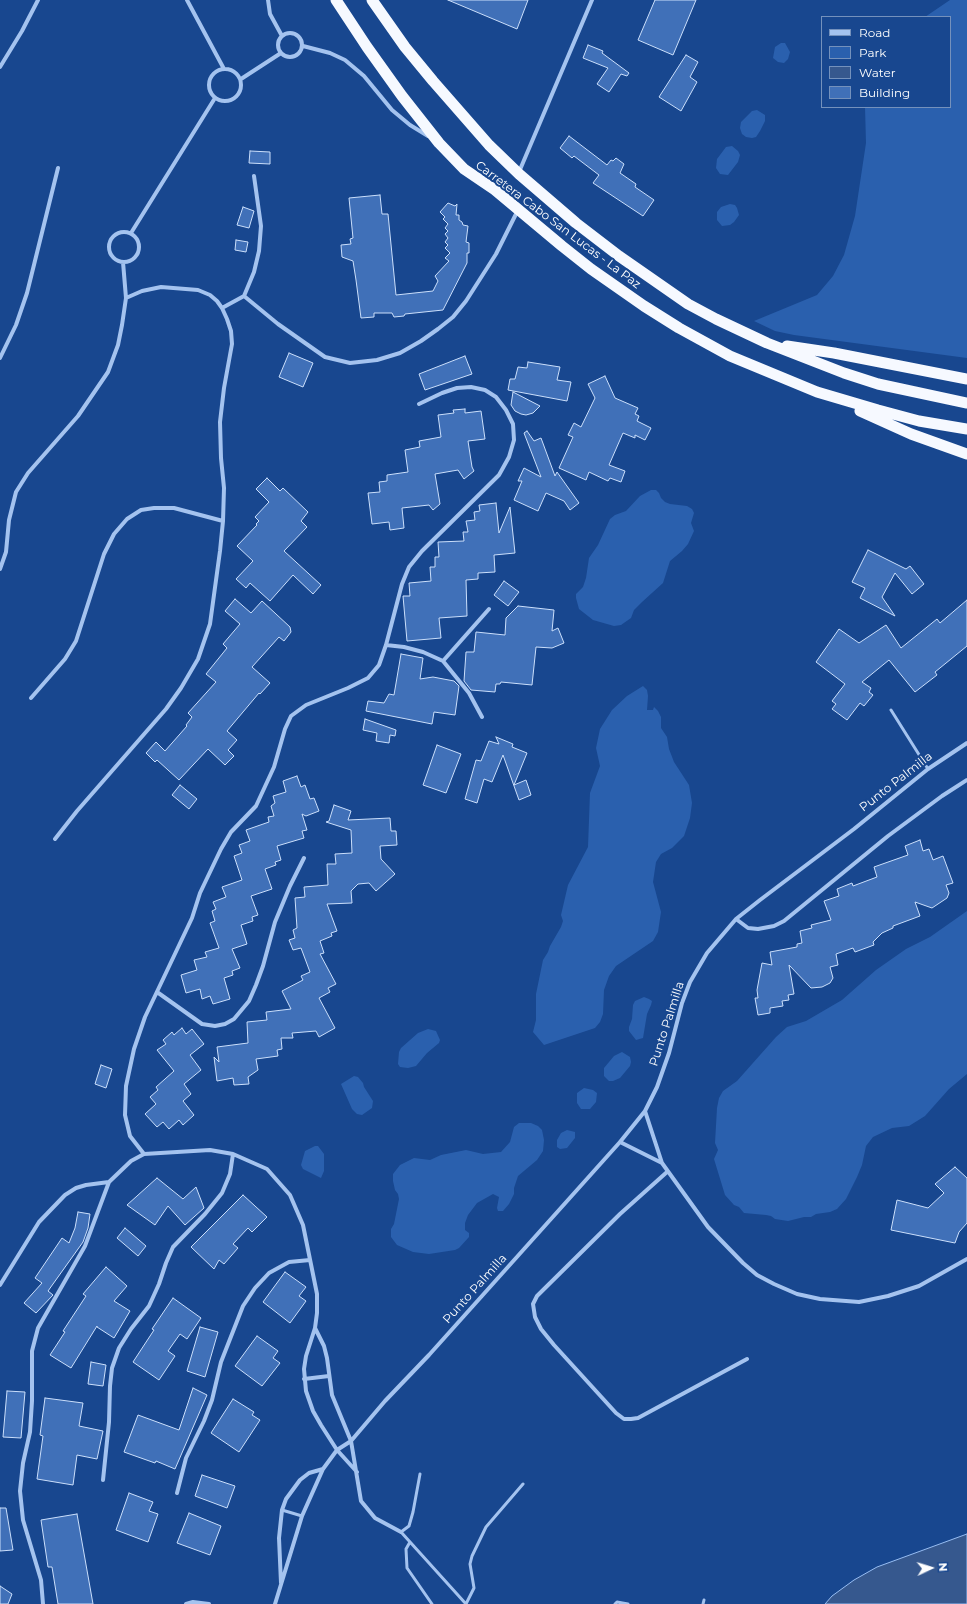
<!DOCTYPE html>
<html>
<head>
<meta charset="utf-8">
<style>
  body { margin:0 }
  #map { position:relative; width:967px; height:1604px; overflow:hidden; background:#18478f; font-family:Montserrat,sans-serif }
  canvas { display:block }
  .legend { position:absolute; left:821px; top:16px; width:130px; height:92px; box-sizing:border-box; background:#18478f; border:1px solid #7491bc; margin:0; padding:5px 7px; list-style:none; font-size:12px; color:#fff }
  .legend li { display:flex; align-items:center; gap:8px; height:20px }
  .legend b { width:20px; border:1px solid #7491bc }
  .north { position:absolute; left:911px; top:1548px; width:40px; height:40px; -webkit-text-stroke:3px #18478f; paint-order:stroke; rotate:86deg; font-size:11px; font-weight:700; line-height:16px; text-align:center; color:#fff }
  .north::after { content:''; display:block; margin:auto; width:14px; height:18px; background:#fff; clip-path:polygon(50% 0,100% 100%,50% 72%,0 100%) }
</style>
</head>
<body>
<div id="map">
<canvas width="967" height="1604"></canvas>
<ul class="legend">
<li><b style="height:5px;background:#a4c3ef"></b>Road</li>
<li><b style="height:11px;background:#2a60ae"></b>Park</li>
<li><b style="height:11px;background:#36588e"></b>Water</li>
<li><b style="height:11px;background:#4070b8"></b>Building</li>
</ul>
<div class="north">N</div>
</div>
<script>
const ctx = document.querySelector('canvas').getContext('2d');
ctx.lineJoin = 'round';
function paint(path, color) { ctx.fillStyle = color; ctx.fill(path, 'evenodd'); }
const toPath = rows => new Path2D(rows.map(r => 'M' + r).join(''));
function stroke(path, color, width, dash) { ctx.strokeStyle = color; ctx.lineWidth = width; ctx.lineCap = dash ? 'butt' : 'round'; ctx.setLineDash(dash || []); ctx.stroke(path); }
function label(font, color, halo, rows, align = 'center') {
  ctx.font = font + ' Montserrat,sans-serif'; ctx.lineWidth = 4; ctx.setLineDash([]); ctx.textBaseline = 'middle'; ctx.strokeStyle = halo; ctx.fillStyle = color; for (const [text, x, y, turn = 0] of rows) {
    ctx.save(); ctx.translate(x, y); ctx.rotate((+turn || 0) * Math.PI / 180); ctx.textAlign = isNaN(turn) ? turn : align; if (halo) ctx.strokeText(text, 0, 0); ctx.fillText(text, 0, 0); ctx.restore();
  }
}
paint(toPath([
  [950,0,967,0,967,358,794,335,775,331,754,321,817,295,833,276,844,255,855,216,866,143,865,107,950,107,950,17,925,17],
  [781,43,785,43,790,52,788,59,784,63,778,62,773,58,775,47],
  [757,110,765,115,765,121,760,131,756,137,752,138,746,137,742,134,740,128,741,122,752,111],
  [732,146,738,151,740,155,738,162,728,175,720,174,716,168,717,159,726,147],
  [730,204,735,205,737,208,739,215,734,222,730,225,722,226,717,220,717,212,721,207],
  [651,490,656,490,659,493,661,498,665,502,670,504,687,506,692,509,694,513,691,523,694,531,688,544,682,551,670,561,663,583,642,602,634,610,631,618,621,625,614,626,593,620,579,609,576,598,576,594,583,587,586,578,589,558,598,545,610,519,615,515,626,511,640,496],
  [643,686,647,690,648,696,647,710,653,710,654,707,658,711,661,717,661,728,667,737,669,749,674,762,689,785,692,803,690,818,684,836,672,848,661,854,656,862,653,882,661,912,658,932,653,941,616,966,609,976,604,990,603,1014,600,1022,595,1028,544,1045,533,1032,536,1020,536,994,543,960,548,952,550,946,561,927,563,921,561,915,568,885,588,847,590,793,600,766,596,748,600,729,612,710,627,696],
  [967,911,967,1074,949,1089,925,1116,909,1126,892,1128,873,1137,866,1146,862,1165,857,1177,846,1199,837,1209,830,1212,816,1214,811,1217,804,1217,788,1221,775,1219,771,1216,766,1215,744,1213,739,1207,734,1205,725,1195,714,1159,718,1150,715,1143,717,1108,719,1098,723,1091,737,1081,776,1037,787,1027,806,1021,842,1000,876,970,906,949,930,937],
  [644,997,649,999,652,1001,651,1005,647,1014,643,1038,636,1040,629,1031,629,1027,632,1019,633,1005,635,1001],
  [428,1029,436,1031,440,1040,439,1043,427,1053,416,1066,408,1068,400,1067,398,1064,399,1052,401,1048,418,1033],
  [622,1052,630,1057,631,1062,630,1066,620,1078,613,1081,609,1081,604,1076,604,1068,614,1056],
  [354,1076,358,1077,363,1083,364,1087,373,1101,372,1108,362,1115,357,1114,352,1109,341,1084],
  [584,1088,593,1090,597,1093,596,1102,590,1109,581,1109,577,1103,577,1093],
  [519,1123,531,1123,538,1126,542,1130,544,1140,543,1151,537,1160,518,1176,514,1188,514,1194,509,1204,503,1211,498,1211,497,1208,499,1197,493,1194,477,1203,468,1215,465,1223,465,1230,469,1233,469,1237,459,1248,455,1250,429,1254,413,1252,397,1245,391,1237,391,1229,394,1224,399,1199,398,1194,395,1190,393,1181,393,1174,400,1165,414,1158,430,1160,441,1155,466,1150,483,1154,501,1152,510,1142,514,1127],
  [567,1130,575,1132,575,1138,567,1148,560,1149,557,1147,557,1140,561,1133],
  [315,1146,318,1146,324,1154,324,1171,321,1178,303,1169,301,1165,305,1151]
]), '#2a60ae');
const water = toPath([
  [967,1534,967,1604,825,1604,832,1596,854,1580,877,1567,967,1534]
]);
paint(water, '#36588e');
stroke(water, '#97bdf2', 1);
const building = toPath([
  [448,0,528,0,517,29,448,0],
  [655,0,696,0,673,55,638,40,655,0],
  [588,45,603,51,602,53,629,73,627,76,621,74,609,92,597,84,608,68,583,58,588,45],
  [686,55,698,62,690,77,697,82,681,111,659,97,686,55],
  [569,136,607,165,611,160,613,161,616,158,624,164,620,173,636,184,635,187,654,200,643,216,593,183,599,175,574,156,572,158,560,148,569,136],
  [250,151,270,152,270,164,249,163,250,151],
  [380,195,382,214,388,214,396,295,433,291,438,281,435,276,449,261,445,258,450,253,445,248,448,245,445,242,448,238,445,234,448,231,445,228,448,224,443,219,445,217,440,212,448,203,455,206,457,204,456,215,459,215,459,220,462,222,463,225,468,226,466,242,469,243,469,253,467,253,467,263,443,310,405,314,404,316,394,317,392,313,374,313,374,317,361,318,356,280,353,261,342,257,341,245,351,244,350,239,353,238,349,198,380,195],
  [243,207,254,211,249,228,237,225,243,207],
  [236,240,248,242,246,252,235,250,236,240],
  [289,353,313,363,303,387,279,377,289,353],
  [465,356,472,374,425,390,419,374,465,356],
  [528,362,560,367,557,380,571,382,567,401,508,390,510,379,515,379,518,367,527,368,528,362],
  [605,376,615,398,638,408,635,414,639,416,637,421,651,428,645,440,635,435,635,438,623,433,609,465,625,471,621,482,610,478,608,481,589,472,586,480,559,468,573,437,568,435,574,423,581,427,595,398,588,384,605,376],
  [513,392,540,406,533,413,526,415,521,414,515,411,511,405,513,392],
  [465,409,465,413,481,411,485,439,468,441,472,467,474,471,464,479,458,470,435,474,440,504,433,510,429,505,402,508,404,528,390,530,389,522,372,524,368,493,380,492,379,482,387,481,387,475,408,472,405,450,420,447,419,441,441,437,438,415,454,413,453,410,465,409],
  [527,431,534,441,541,438,555,476,557,472,579,503,570,510,564,501,546,493,538,511,514,500,522,481,518,481,524,468,541,477,524,433,527,431],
  [267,478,280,491,283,488,308,512,301,521,307,527,284,551,321,585,313,594,293,575,270,601,250,583,246,588,236,579,253,561,237,546,257,525,256,524,259,521,255,517,269,502,256,489,267,478],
  [496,503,499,533,510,507,515,553,494,555,495,572,478,573,478,579,466,580,467,616,439,618,441,638,407,641,403,596,410,596,409,583,431,581,430,567,435,567,435,557,439,557,438,542,464,541,463,532,468,532,466,521,475,520,474,512,480,511,479,505,496,503],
  [868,550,906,569,910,566,924,584,912,594,895,573,882,597,895,616,860,598,865,588,852,582,868,550],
  [504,581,519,592,508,606,494,595,504,581],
  [235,599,251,613,262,601,290,627,291,632,284,641,279,637,252,667,270,683,260,694,259,693,227,731,237,740,228,750,234,756,225,765,208,749,179,780,157,760,155,762,146,753,156,742,165,751,187,726,186,725,192,717,188,713,216,682,206,674,227,648,223,644,240,624,225,611,235,599],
  [967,600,967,646,935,672,937,675,915,692,889,660,862,682,871,688,869,692,873,695,864,706,860,703,847,720,832,709,836,704,832,701,845,684,816,662,839,629,859,643,886,625,901,648,937,619,940,623,967,600],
  [518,606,554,610,552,631,558,628,564,643,552,648,536,647,532,685,501,682,500,684,496,684,495,692,471,690,464,681,466,652,474,652,476,632,505,635,506,618,518,606],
  [401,654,423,658,420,679,433,677,454,681,459,686,455,715,434,712,432,724,366,711,368,701,384,703,389,694,394,695,401,654],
  [365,719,396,730,395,736,390,735,389,743,376,741,377,733,363,730,365,719],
  [496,737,513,744,512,747,527,753,514,785,526,780,531,795,519,800,503,755,492,782,484,779,477,803,465,799,476,760,481,761,489,741,499,744,496,737],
  [437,745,461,754,446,793,423,785,437,745],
  [297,776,301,787,305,785,310,799,314,798,319,811,306,816,302,814,307,830,302,831,304,838,277,846,281,860,275,862,276,865,265,869,272,889,251,896,258,915,252,917,253,921,241,925,247,944,232,949,240,968,232,971,233,975,224,978,230,999,213,1004,210,996,202,999,200,989,186,993,181,975,197,970,194,960,207,957,205,952,219,948,210,923,215,921,212,911,216,909,213,902,226,897,222,887,242,880,234,856,242,853,239,845,250,841,246,830,269,822,268,817,274,816,271,806,275,803,273,796,286,792,283,781,297,776],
  [180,785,197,799,189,809,172,795,180,785],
  [334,805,351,811,348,820,390,818,391,831,396,831,397,845,380,846,381,859,395,874,376,891,369,883,358,884,351,891,352,903,327,904,337,931,331,933,332,936,320,941,324,953,320,954,336,984,328,988,330,992,319,998,335,1028,319,1037,316,1031,292,1033,293,1038,281,1038,282,1049,277,1050,278,1056,256,1059,258,1070,248,1077,249,1084,234,1085,233,1078,217,1081,214,1057,219,1062,217,1047,248,1043,247,1022,267,1020,266,1012,291,1009,282,991,303,980,301,976,310,972,301,948,293,950,289,940,295,938,293,930,297,928,295,898,305,897,304,887,328,885,327,864,336,864,335,854,352,853,351,830,326,822,329,821,334,805],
  [920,840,923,851,929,849,933,860,943,856,953,883,946,885,949,893,947,898,932,908,915,902,920,916,893,926,893,928,882,933,873,942,874,945,855,952,853,948,836,954,838,965,830,967,833,978,830,983,822,987,811,988,789,965,794,994,788,995,789,1000,782,1001,783,1006,770,1008,770,1013,758,1015,755,998,758,998,757,990,762,963,772,965,770,952,797,947,797,944,802,943,800,931,812,928,811,925,831,920,824,901,839,896,837,889,852,883,853,886,877,877,874,867,908,855,905,846,920,840],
  [182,1028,186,1034,192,1029,204,1044,190,1055,201,1070,184,1084,191,1094,183,1101,194,1115,183,1125,179,1120,169,1129,163,1122,157,1127,145,1114,156,1104,150,1097,158,1090,156,1087,174,1071,157,1050,166,1044,163,1040,172,1032,174,1035,182,1028],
  [101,1065,112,1069,106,1088,95,1084,101,1065],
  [955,1167,967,1178,967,1223,959,1232,955,1243,891,1230,897,1200,928,1208,944,1193,935,1184,955,1167],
  [157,1178,183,1199,196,1187,204,1208,185,1225,168,1206,155,1225,127,1205,157,1178],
  [243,1195,267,1217,252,1232,248,1228,233,1244,238,1248,224,1264,219,1260,214,1269,191,1247,243,1195],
  [78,1212,90,1214,88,1228,83,1242,48,1291,53,1295,36,1313,24,1303,42,1283,35,1278,62,1238,69,1243,75,1228,78,1212],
  [125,1228,146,1246,138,1256,117,1238,125,1228],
  [106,1267,127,1286,114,1301,130,1311,114,1338,97,1327,97,1326,71,1368,50,1355,65,1332,63,1331,86,1296,83,1294,106,1267],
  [285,1272,306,1287,299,1296,306,1301,290,1323,263,1302,285,1272],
  [173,1298,201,1318,187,1339,180,1334,168,1351,175,1356,159,1380,133,1362,154,1330,152,1329,173,1298],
  [200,1327,218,1332,205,1377,187,1371,200,1327],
  [257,1336,278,1351,273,1358,280,1363,262,1386,235,1366,257,1336],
  [91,1362,106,1365,103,1386,88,1384,91,1362],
  [193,1388,207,1395,175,1469,156,1461,155,1463,124,1452,138,1415,179,1430,193,1388],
  [7,1391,25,1392,21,1438,3,1437,7,1391],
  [45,1398,83,1403,79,1426,103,1431,97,1459,77,1455,73,1485,37,1479,43,1436,40,1435,45,1398],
  [233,1399,254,1412,252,1415,260,1420,239,1452,211,1433,233,1399],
  [202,1475,235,1486,227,1508,195,1496,202,1475],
  [129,1493,153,1502,149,1511,158,1514,148,1542,116,1530,129,1493],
  [0,1508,6,1508,13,1550,0,1551,0,1508],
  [189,1513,221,1526,210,1555,177,1543,189,1513],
  [77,1514,93,1604,58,1604,52,1567,48,1567,41,1520,77,1514],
  [0,1586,12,1594,8,1604,0,1604,0,1586]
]);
paint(building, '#4070b8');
stroke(building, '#cbdffb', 1);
stroke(toPath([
  [891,710,928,769],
  [420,1474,413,1512,409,1526,401,1532,466,1604],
  [282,1510,302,1516],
  [410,1542,406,1549,407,1568,432,1604],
  [466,1604,474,1588,470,1564,472,1556,486,1527,523,1484],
  [615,1604,617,1602,628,1604],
  [703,1604,704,1600]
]), '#a4c3ef', 3);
stroke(toPath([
  [187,0,224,69],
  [268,0,270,14,282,36],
  '278 45a12 12 0 1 1 24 0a12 12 0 1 1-24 0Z',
  [303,46,330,53,345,60,364,76,392,110,410,125,428,136],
  [0,67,22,31,38,0],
  '209 85a16 16 0 1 1 32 0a16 16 0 1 1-32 0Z',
  [241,79,281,53],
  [519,172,592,0],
  '109 247a15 15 0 1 1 30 0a15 15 0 1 1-30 0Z',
  [131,233,215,98],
  [244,296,278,324,325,357,350,363,377,360,400,353,421,341,438,329,453,317,466,301,496,254,518,210],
  [222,308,244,296,254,272,259,251,261,226,254,176],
  [0,358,16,325,27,293,58,168],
  [0,569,6,552,9,520,16,492,28,473,78,416,108,372,118,345,122,325,126,298,123,262],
  [386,645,404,647,423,652,443,661,469,693,482,717],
  [443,661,489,609],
  [31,698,65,659,76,641,104,554,114,534,127,519,141,510,154,508,174,508,223,521],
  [55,839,77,811,166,709,181,688,198,659,210,624,220,551,223,521,224,488,221,458,220,422,224,388,232,344,231,331,227,319,222,308,217,301,210,295,198,290,161,287,142,291,126,298],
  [736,919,748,928,758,929,774,926,784,921,888,836,942,796,967,780],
  [157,992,202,1024,215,1026,225,1024,234,1019,249,1001,256,985,263,966,275,922,290,886,304,858],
  [645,1111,662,1163,708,1227,743,1263,757,1275,774,1284,797,1294,820,1299,859,1302,888,1296,919,1286,967,1259],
  [620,1142,662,1163],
  [144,1154,130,1136,125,1115,126,1086,134,1049,145,1017,192,918,200,893,221,849,231,832,256,806,274,767,285,729,291,716,306,705,348,688,368,678,379,665,386,645,402,584,409,567,422,551,499,475,509,457,514,440,513,424,506,410,496,397,485,390,471,387,457,388,442,393,419,404],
  [667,1172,620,1214,537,1296,533,1304,535,1317,541,1329,554,1345,616,1413,624,1419,631,1419,638,1418,747,1359],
  [0,1285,39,1222,65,1195,76,1188,86,1185,109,1182],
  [315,1328,324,1346,327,1358,332,1395,351,1441,361,1501,375,1518,401,1532],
  [304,1379,329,1376],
  [103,1480,109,1422,110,1386,112,1368,119,1348,131,1329,149,1306,159,1284,166,1263,173,1247,205,1214,222,1193,230,1174,233,1154],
  [177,1493,186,1458,204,1421,212,1400,221,1362,243,1306,255,1288,269,1273,289,1262,310,1260],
  [281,1583,279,1538,282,1510,286,1499,300,1480,309,1473,323,1469],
  [43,1604,41,1580,23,1520,20,1491,23,1463,30,1432,32,1401,32,1351,38,1328,85,1246,109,1182,131,1161,144,1154,210,1150,233,1154,267,1169,290,1195,303,1225,317,1294,317,1313,315,1328,306,1356,304,1369,306,1391,313,1411,321,1425,337,1450,357,1472],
  [186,1604,193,1602,209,1604],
  [275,1604,302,1516,323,1469,337,1450,351,1441,385,1401,429,1355,620,1142,645,1111,657,1087,669,1053,682,1003,690,982,707,953,736,919,760,900,854,829,928,769,967,743]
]), '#a4c3ef', 4);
stroke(toPath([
  [336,0,367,47,402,96,439,143,464,169,495,190,562,246,591,269,644,306,679,328,730,356,817,392,878,410,919,421,967,429],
  [372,0,405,47,433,81,489,145,519,174,576,223,619,256,688,304,716,319,767,343,844,373,878,384,967,403],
  [787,346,834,353,967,379],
  [860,411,911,434,967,454]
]), '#f6f9ff', 11);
label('12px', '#fff', '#18478f', [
  ["Carretera Cabo San Lucas - La Paz",558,225,37],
  ["Punto Palmilla",896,782,-38],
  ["Punto Palmilla",667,1024,-72],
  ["Punto Palmilla",475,1289,-48]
]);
</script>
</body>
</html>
